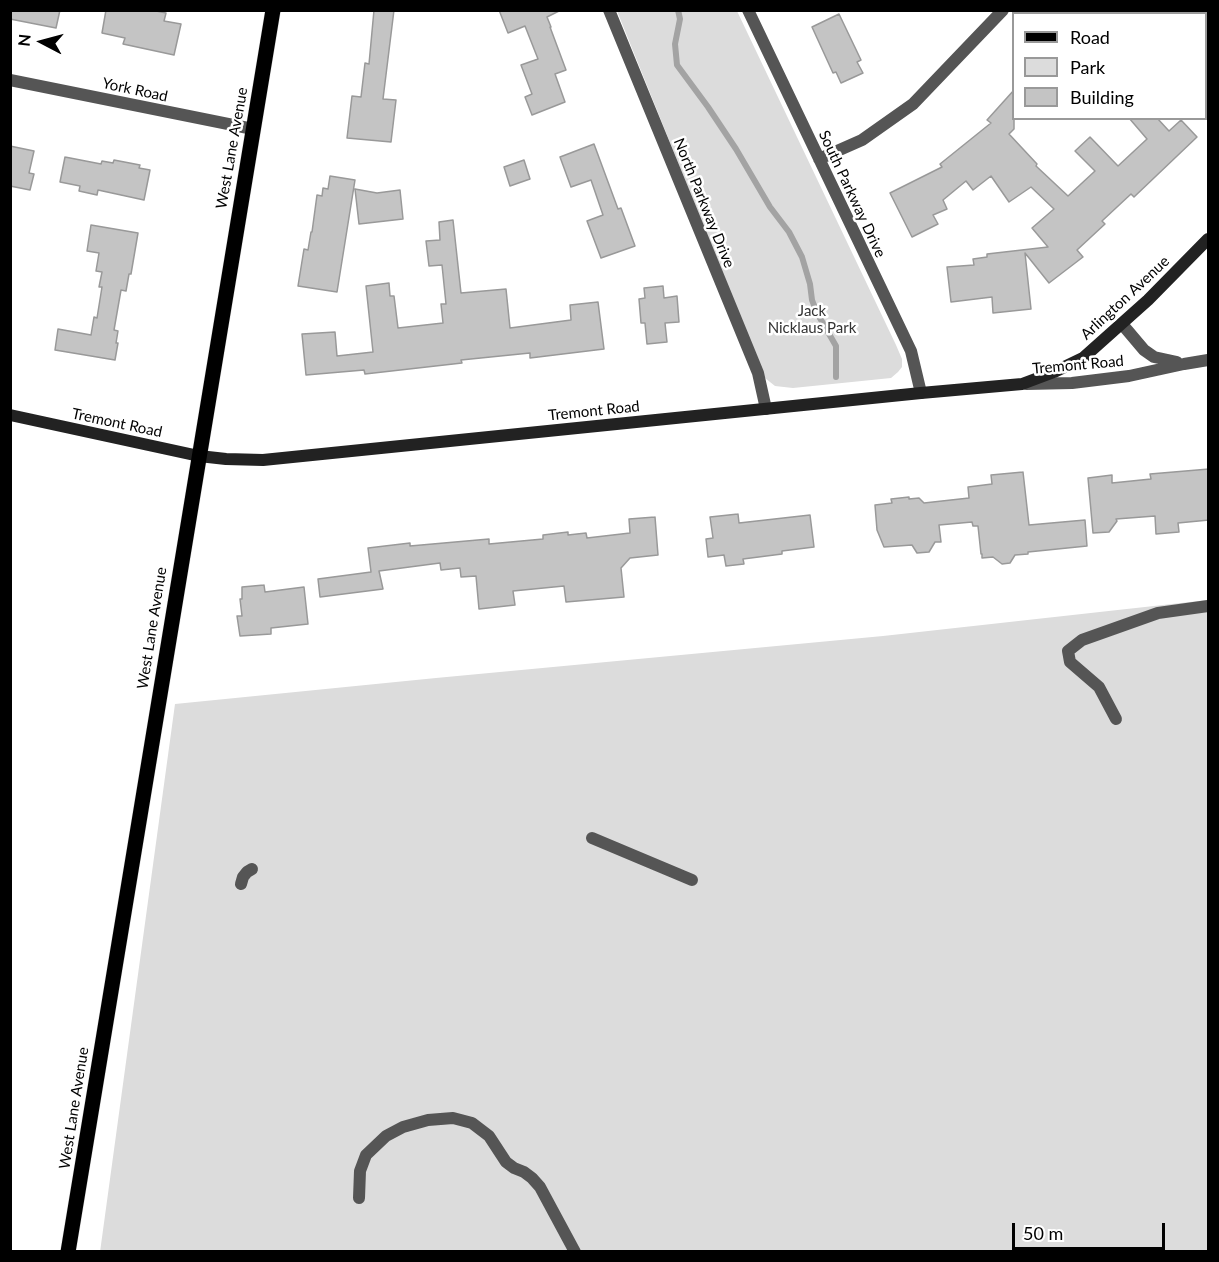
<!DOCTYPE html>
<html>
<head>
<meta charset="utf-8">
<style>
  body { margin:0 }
  #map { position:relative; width:1219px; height:1262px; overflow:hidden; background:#fff; font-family:Lato,sans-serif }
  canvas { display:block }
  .frame { position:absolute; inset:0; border:12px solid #000; pointer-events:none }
  .legend { position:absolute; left:1012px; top:12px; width:195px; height:108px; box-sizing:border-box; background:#fff; border:2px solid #999; margin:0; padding:8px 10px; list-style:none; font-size:18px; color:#000 }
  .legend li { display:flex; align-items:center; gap:12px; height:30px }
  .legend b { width:30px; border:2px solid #999 }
  .north { position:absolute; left:12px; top:12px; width:60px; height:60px; -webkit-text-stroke:4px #fff; paint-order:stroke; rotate:276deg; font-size:16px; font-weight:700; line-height:24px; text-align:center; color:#000 }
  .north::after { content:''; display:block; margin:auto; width:21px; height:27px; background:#000; clip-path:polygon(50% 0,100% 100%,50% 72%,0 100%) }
  .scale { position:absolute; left:1012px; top:1223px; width:153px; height:27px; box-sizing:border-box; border:3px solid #000; border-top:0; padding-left:8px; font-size:18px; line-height:21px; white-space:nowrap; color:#000; -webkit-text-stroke:4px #fff; paint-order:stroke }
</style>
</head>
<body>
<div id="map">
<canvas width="1219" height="1262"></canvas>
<div class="frame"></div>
<ul class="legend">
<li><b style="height:8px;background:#000"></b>Road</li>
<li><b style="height:16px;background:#dcdcdc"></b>Park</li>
<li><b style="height:16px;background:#c4c4c4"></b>Building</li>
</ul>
<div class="north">N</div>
<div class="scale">50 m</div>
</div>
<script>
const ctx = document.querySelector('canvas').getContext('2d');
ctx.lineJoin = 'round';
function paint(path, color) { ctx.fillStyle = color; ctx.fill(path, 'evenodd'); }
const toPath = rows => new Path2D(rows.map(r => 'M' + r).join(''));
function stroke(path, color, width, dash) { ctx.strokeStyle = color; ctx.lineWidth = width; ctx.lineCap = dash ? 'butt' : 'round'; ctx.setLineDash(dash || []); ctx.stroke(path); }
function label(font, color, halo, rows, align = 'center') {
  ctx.font = font + ' Lato,sans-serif'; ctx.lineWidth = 5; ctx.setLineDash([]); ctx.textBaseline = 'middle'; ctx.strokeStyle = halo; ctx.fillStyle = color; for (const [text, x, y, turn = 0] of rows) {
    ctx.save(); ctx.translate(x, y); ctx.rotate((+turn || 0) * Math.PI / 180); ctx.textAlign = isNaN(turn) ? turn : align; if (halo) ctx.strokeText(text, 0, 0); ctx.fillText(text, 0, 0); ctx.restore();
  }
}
paint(toPath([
  [617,11,737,11,896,345,902,359,902,367,898,372,891,378,793,388,775,386,765,378],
  [1208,600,1208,1251,100,1252,175,704,436,678,883,636]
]), '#dcdcdc');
stroke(toPath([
  [678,10,680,19,675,44,677,65,708,107,736,149,770,207,789,232,802,257,810,284,812,300,817,313,836,346,836,377]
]), '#a3a3a3', 6);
const building = toPath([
  [10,10,60,10,56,28,10,19,10,10],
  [106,10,151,10,166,13,164,21,181,24,174,55,123,44,125,38,102,33,106,10],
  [374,10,394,10,383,99,396,100,391,142,347,138,352,96,361,97,365,63,369,64,374,10],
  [499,10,561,10,547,17,551,27,550,27,566,70,555,74,565,102,532,115,525,97,532,94,521,65,538,59,525,26,508,33,499,10],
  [839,14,861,60,857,62,863,73,841,83,836,72,833,73,812,27,839,14],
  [1014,90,1014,129,1009,134,1037,164,1036,166,1068,196,1095,171,1075,151,1090,137,1118,166,1147,139,1129,118,1157,118,1169,131,1181,120,1197,137,1134,197,1131,194,1102,221,1105,224,1077,250,1083,257,1049,283,1025,253,1031,309,993,313,992,297,951,302,947,267,974,265,973,259,987,257,987,254,1048,247,1032,228,1054,209,1031,187,1009,202,991,176,973,190,966,181,943,200,947,209,933,215,938,224,912,237,890,193,942,167,940,164,991,123,987,120,1014,90],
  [594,144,618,209,621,208,635,246,601,258,587,221,603,215,591,180,571,187,560,157,594,144],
  [10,146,34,151,29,173,34,174,30,190,10,186,10,146],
  [65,157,101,164,102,161,113,163,114,160,140,165,139,168,150,170,144,200,98,190,97,195,79,191,80,186,60,182,65,157],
  [524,160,530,179,510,186,504,167,524,160],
  [330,176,355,180,337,292,298,286,304,249,308,250,311,232,312,232,317,195,322,196,323,188,328,189,330,176],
  [355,189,377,193,400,190,403,219,359,224,355,189],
  [453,220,461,293,506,289,510,328,571,320,570,305,598,302,604,349,530,358,530,353,461,360,462,363,365,374,364,370,306,375,302,334,335,332,337,356,373,352,366,286,389,283,390,296,394,296,398,328,443,323,441,304,446,304,442,265,429,266,426,241,440,240,439,222,453,220],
  [91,225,138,233,131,274,129,274,126,291,121,290,114,330,118,331,116,343,118,343,115,360,55,350,58,329,91,335,94,317,97,318,102,287,99,287,102,272,96,271,99,253,87,251,91,225],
  [663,286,664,298,677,296,679,322,665,323,667,342,647,344,645,323,641,323,639,299,645,298,644,288,663,286],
  [1209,469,1209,520,1178,523,1179,532,1156,534,1155,516,1116,519,1117,521,1109,532,1093,533,1088,478,1112,475,1112,483,1151,479,1150,474,1209,469],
  [1023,472,1029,525,1085,520,1087,546,1028,552,1028,554,1015,555,1010,563,1002,564,993,557,982,558,982,554,981,554,978,526,973,526,972,522,939,525,941,542,935,542,929,552,917,553,912,545,884,547,877,530,875,505,892,503,891,499,909,497,909,499,919,498,924,503,969,498,968,487,992,484,991,475,1023,472],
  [738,514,739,523,810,515,814,547,782,551,782,554,743,559,744,564,726,566,724,555,708,557,706,539,713,538,710,517,738,514],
  [655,517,658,555,630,558,621,568,624,597,566,602,564,586,513,591,515,605,479,609,476,576,461,577,460,568,441,570,440,563,379,571,383,589,320,597,318,579,371,572,368,548,410,543,410,546,489,539,489,544,543,539,543,535,568,532,568,535,586,533,587,538,630,533,629,519,655,517],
  [264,585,265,592,304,587,308,624,271,628,271,634,240,636,237,616,242,616,240,599,242,599,242,587,264,585]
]);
paint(building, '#c4c4c4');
stroke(building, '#999', 1.5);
const primary = toPath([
  [68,1252,273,10]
]);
stroke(primary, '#dbdbdb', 16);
stroke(toPath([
  [1116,719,1099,687,1070,662,1068,651,1082,640,1158,613,1208,606],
  [592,838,692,880],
  [241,884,243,877,247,872,252,869],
  [359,1198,360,1171,366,1155,386,1136,403,1127,428,1120,453,1118,472,1123,489,1136,506,1162,514,1168,524,1172,532,1178,540,1187,575,1252]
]), '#555', 12);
stroke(toPath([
  [609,10,758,373,766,409],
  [748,10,911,351,921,393],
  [10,80,253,129],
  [819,159,862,140,913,104,1003,10],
  [1122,324,1144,350,1154,357,1177,362],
  [1026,384,1072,383,1129,376,1184,364,1208,360]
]), '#555', 12);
stroke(toPath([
  [10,415,199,456,226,459,263,460,921,393,1022,384,1054,372,1083,358,1148,300,1208,239]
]), '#222', 12);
stroke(primary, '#000', 15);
label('15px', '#000', '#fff', [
  ["York Road",135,90,12],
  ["West Lane Avenue",232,148,-80],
  ["South Parkway Drive",852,194,65],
  ["North Parkway Drive",704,203,68],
  ["Arlington Avenue",1125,298,-43],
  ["Tremont Road",1078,365,-5],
  ["Tremont Road",594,411,-6],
  ["Tremont Road",117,423,12],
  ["West Lane Avenue",152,628,-81],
  ["West Lane Avenue",74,1108,-81]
]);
label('15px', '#333', '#fff', [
  ["Jack",812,311],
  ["Nicklaus Park",812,328]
]);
</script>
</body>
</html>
